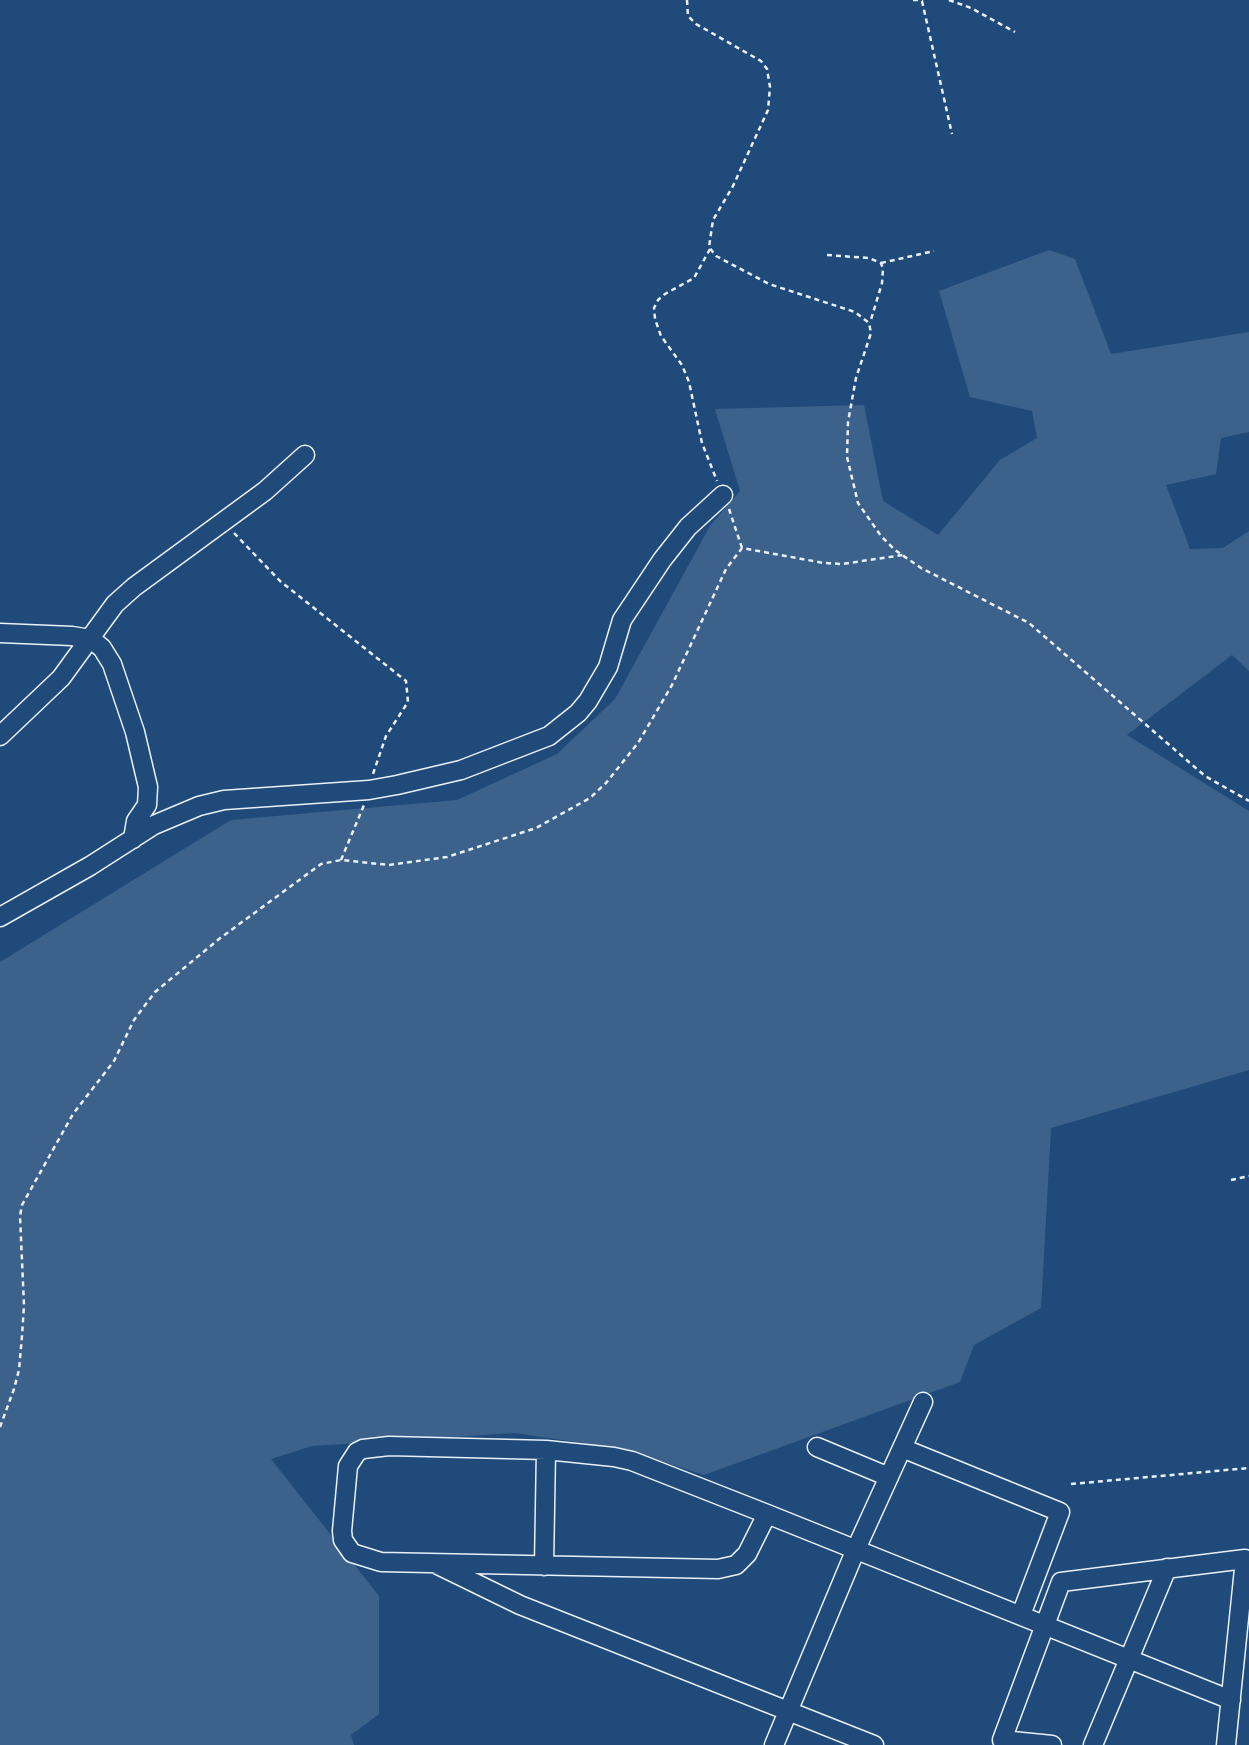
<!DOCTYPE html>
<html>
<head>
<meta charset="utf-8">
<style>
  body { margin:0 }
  canvas { display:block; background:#1f4a7a }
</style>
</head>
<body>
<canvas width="1249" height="1745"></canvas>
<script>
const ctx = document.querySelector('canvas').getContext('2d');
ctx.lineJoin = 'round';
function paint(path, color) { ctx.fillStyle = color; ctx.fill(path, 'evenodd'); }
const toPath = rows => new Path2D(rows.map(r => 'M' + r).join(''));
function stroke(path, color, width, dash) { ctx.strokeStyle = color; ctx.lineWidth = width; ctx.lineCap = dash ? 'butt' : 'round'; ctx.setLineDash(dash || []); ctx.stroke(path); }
paint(toPath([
  [1049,250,1075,259,1111,354,1249,332,1249,432,1221,438,1216,474,1166,485,1190,549,1223,548,1249,531,1249,671,1232,655,1127,735,1249,811,1249,1070,1051,1128,1041,1308,974,1345,960,1382,704,1475,624,1449,514,1433,312,1446,271,1459,379,1596,379,1714,351,1735,354,1745,0,1745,0,962,231,820,457,800,557,754,615,699,710,526,740,491,715,409,864,405,883,501,938,535,1000,460,1037,438,1032,411,970,397,939,291]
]), '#3c628c');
const street = toPath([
  [0,633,72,636,91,639,102,648,112,664,135,732,148,787,147,805,136,821,133,839],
  [0,736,61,678,115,604,134,587,265,491,305,455],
  [0,917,90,866,154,825,199,806,224,800,369,790,397,785,461,770,549,736,578,713,588,701,608,667,622,620,662,560,688,527,723,495],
  [817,1447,889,1477],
  [902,1448,1060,1512,1021,1615],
  [767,1514,747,1554,736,1565,718,1569,381,1562,352,1553,343,1540,342,1531,348,1466,357,1452,363,1449,389,1446,546,1450,614,1457,632,1461,767,1514,1231,1700],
  [438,1565,520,1605,874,1745],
  [544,1566,546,1450],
  [774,1745,856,1549,923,1402],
  [1052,1745,1002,1740,1061,1582,1245,1559,1226,1745],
  [1093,1745,1167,1568]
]);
stroke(street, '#e8f1f8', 21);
stroke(toPath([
  [687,0,688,16,696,24,761,61,767,69,770,87,768,110,733,186,713,220,709,247,716,256,769,284,855,312,869,323,871,333,856,378,848,422,847,457,858,503,881,536,895,550,921,568,1029,623,1205,776,1249,801],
  [913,0,923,0],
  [949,0,971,8,1015,32],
  [922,1,952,134],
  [710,249,694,278,665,294,658,300,654,308,655,319,661,336,682,365,689,382,702,443,717,481],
  [827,255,869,258,881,263,883,269,882,283,870,323],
  [881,263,934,251],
  [729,509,742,548],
  [234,533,280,581,406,681,408,702,386,736,373,774],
  [341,860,364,805],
  [1231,1180,1249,1176],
  [0,1427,14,1389,19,1370,22,1336,24,1305,20,1216,22,1205,73,1114,114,1061,134,1020,155,992,219,939,321,864,341,860,389,865,447,857,536,828,590,798,606,783,638,743,672,685,726,569,742,548,824,563,842,564,903,555],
  [1071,1484,1249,1468]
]), '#e8f1f8', 2.5, [5, 4]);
stroke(street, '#1f4a7a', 18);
</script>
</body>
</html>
